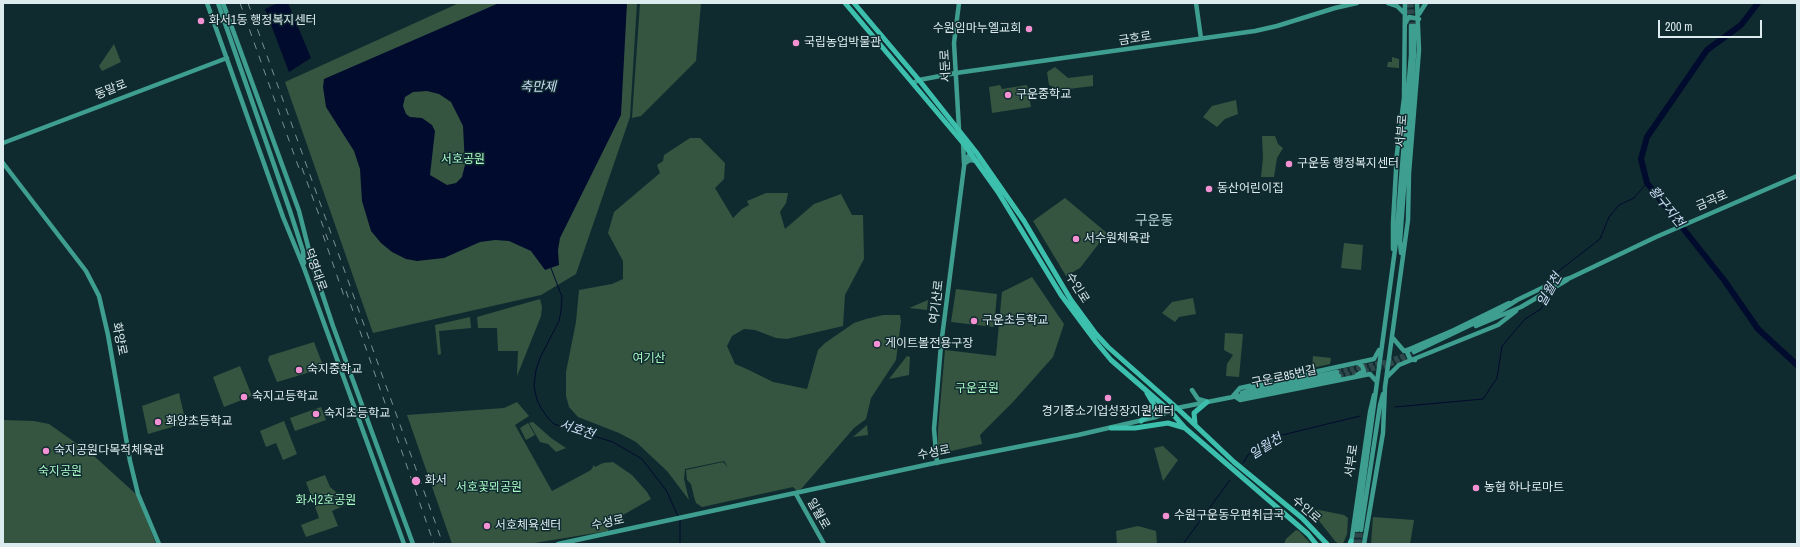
<!DOCTYPE html>
<html>
<head>
<meta charset="utf-8">
<style>
  body { margin:0 }
  #map { position:relative; width:1800px; height:547px; overflow:hidden; background:#102b2f; font-family:"Archivo Narrow",sans-serif }
  canvas { display:block }
  .frame { position:absolute; inset:0; border:4px solid #dcebee; pointer-events:none }
  .scale { position:absolute; left:1658px; top:20px; width:104px; height:18px; box-sizing:border-box; border:2px solid #dcebee; border-top:0; padding-left:5px; font-size:12px; line-height:14px; white-space:nowrap; color:#dcebee; -webkit-text-stroke:3px #102b2f; paint-order:stroke }
</style>
</head>
<body>
<div id="map">
<canvas width="1800" height="547"></canvas>
<div class="frame"></div>
<div class="scale">200 m</div>
</div>
<script>
const ctx = document.querySelector('canvas').getContext('2d');
ctx.lineJoin = 'round';
function paint(path, color) { ctx.fillStyle = color; ctx.fill(path, 'evenodd'); }
const toPath = rows => new Path2D(rows.map(r => 'M' + r).join(''));
function stroke(path, color, width, dash) { ctx.strokeStyle = color; ctx.lineWidth = width; ctx.lineCap = dash ? 'butt' : 'round'; ctx.setLineDash(dash || []); ctx.stroke(path); }
function label(font, color, halo, rows, align = 'center') {
  ctx.font = font + ' "Archivo Narrow","Noto Sans KR",sans-serif'; ctx.lineWidth = 3; ctx.setLineDash([]); ctx.textBaseline = 'middle'; ctx.strokeStyle = halo; ctx.fillStyle = color; for (const [text, x, y, turn = 0] of rows) {
    ctx.save(); ctx.translate(x, y); ctx.rotate((+turn || 0) * Math.PI / 180); ctx.textAlign = isNaN(turn) ? turn : align; if (halo) ctx.strokeText(text, 0, 0); ctx.fillText(text, 0, 0); ctx.restore();
  }
}
paint(toPath([
  [459,3,637,3,630,117,576,274,541,295,373,333,285,82],
  [640,3,701,3,696,61,641,116,632,118],
  [114,44,121,62,102,71,99,66],
  [1392,57,1399,59,1399,68,1387,67,1388,62,1392,62],
  [1055,67,1068,78,1093,75,1093,86,1060,90,1049,85,1047,72],
  [1000,85,1002,89,1027,85,1031,107,992,113,989,87],
  [1236,100,1238,114,1225,119,1217,127,1203,117,1212,106],
  [1262,136,1275,136,1278,144,1283,148,1277,158,1274,177,1261,177,1263,158],
  [690,138,700,138,725,163,724,179,715,188,733,218,742,209,749,205,747,201,766,193,788,193,786,203,780,212,785,229,814,204,841,194,852,215,863,215,864,259,845,295,843,326,787,339,776,338,755,330,744,329,732,336,727,346,735,364,749,370,773,382,807,389,818,350,825,343,854,323,866,319,883,315,900,315,901,321,896,360,871,398,866,419,854,428,802,488,797,491,793,487,702,507,696,503,694,497,691,484,687,480,686,470,723,462,728,467,724,461,685,469,684,479,689,500,667,471,636,442,619,433,578,417,569,407,566,396,566,372,576,322,579,290,612,284,623,279,623,261,608,233,614,212,660,173,657,165,663,161,664,155],
  [1065,198,1107,233,1080,268,1066,276,1033,221],
  [1344,243,1363,245,1361,270,1341,268],
  [1032,277,1064,324,1053,357,1013,402,980,435,982,444,938,454,938,429,945,350,996,356,1002,292],
  [956,289,997,294,994,327,951,322],
  [1193,298,1196,314,1179,317,1175,322,1162,313,1172,302],
  [540,299,542,307,541,316,517,376,518,351,498,351,497,328,478,328,477,317],
  [928,300,927,310,909,308],
  [470,317,471,328,439,331,441,354,438,355,435,325],
  [1225,333,1243,334,1239,377,1226,376,1227,364,1233,355,1224,350],
  [314,342,324,368,277,382,268,360,269,356],
  [907,356,910,357,909,375,889,379],
  [1313,356,1331,358,1330,364,1312,368],
  [240,366,252,396,224,407,213,377],
  [179,393,186,423,148,434,142,406],
  [517,402,529,416,515,425,552,491,591,470,594,465,595,467,603,463,613,462,632,475,647,492,651,499,609,523,608,531,528,544,452,544,407,415,504,408],
  [321,407,326,420,295,431,290,418],
  [3,420,34,421,49,424,93,455,137,495,156,544,3,544],
  [284,421,297,454,283,460,276,443,266,447,260,431],
  [533,422,551,438,566,448,556,452,548,444,540,442,529,423],
  [528,423,535,435,526,440,520,428],
  [867,425,868,435,853,437],
  [1163,446,1178,460,1163,481,1154,448],
  [325,475,330,487,342,497,345,505,332,511,338,526,306,537,301,525,319,518,306,482],
  [1309,508,1344,515,1348,518,1347,534,1343,544,1339,544,1335,541],
  [1373,517,1414,520,1410,544,1371,544],
  [1138,526,1156,531,1157,544,1117,544,1116,531],
  [1296,530,1299,531,1311,544,1284,544,1286,539]
]), '#355541');
paint(toPath([
  [278,3,288,3,311,58,289,72,265,9],
  [499,3,627,3,621,115,560,238,558,250,559,265,545,270,531,251,509,241,495,240,480,242,444,258,417,261,406,259,392,252,381,243,371,231,362,201,360,169,354,151,326,107,323,87,324,79],
  [427,91,439,94,451,102,463,126,465,165,462,177,456,183,447,185,430,175,435,131,432,125,422,118,410,117,406,114,403,106,405,97,413,92]
]), '#000b2e');
stroke(toPath([
  [551,268,562,297,561,311,559,321,540,358,536,370,534,386,537,400,541,408,548,418,554,424,613,442,642,459,666,490,678,516],
  [1553,282,1556,273,1600,239,1609,217,1619,205,1634,198,1647,183],
  [1395,407,1483,399,1497,378,1502,346,1525,319,1541,309,1548,294],
  [1243,463,1248,455,1278,436,1360,416],
  [680,544,680,521],
  [1183,544,1230,480]
]), '#000b2e', 1);
stroke(toPath([
  [1758,3,1741,25,1707,50,1647,137,1641,159,1647,183,1724,280,1758,329,1797,365]
]), '#000b2e', 6);
stroke(toPath([
  [1408,3,1411,26],
  [1411,3,1414,26],
  [1337,372,1386,362,1414,352],
  [1339,376,1386,366,1414,355],
  [1355,544,1357,530],
  [1359,544,1361,530]
]), '#2f484c', 4.5, [4.5, 2]);
stroke(toPath([
  [207,3,283,217,304,268,404,544],
  [218,3,290,211,303,251,304,263],
  [223,3,299,211,313,266,333,326,413,544],
  [1196,3,1201,38],
  [1388,3,1397,6,1404,13],
  [1419,14,1426,3],
  [1405,24,1409,17,1419,19],
  [913,83,919,80,956,73,1255,31,1277,26,1335,8,1357,3],
  [959,129,954,43,959,3],
  [3,143,227,58],
  [963,143,964,164,970,160,977,161],
  [3,163,86,271,99,296,108,335,130,461,138,494,159,544],
  [1393,249,1393,223,1397,153,1404,98,1405,3],
  [1401,253,1400,241,1414,54,1414,26],
  [1476,326,1521,307,1567,280],
  [1392,337,1404,351,1412,348,1454,330,1509,303],
  [1411,349,1407,352,1410,359,1415,360],
  [1414,352,1500,311,1517,300,1544,287,1570,278,1656,237,1797,176],
  [1357,375,1364,371,1362,366,1358,363],
  [1387,377,1399,365,1498,325,1516,311],
  [1192,390,1198,399,1205,401],
  [1242,393,1254,389,1337,372],
  [1233,396,1240,388,1374,359,1379,350],
  [1234,396,1240,400,1370,374,1377,382],
  [937,463,934,429,941,345,965,159,973,152],
  [796,494,824,544],
  [1357,530,1396,242,1411,55,1411,26],
  [1361,530,1380,405,1383,394],
  [558,544,930,464,1078,435,1156,417,1177,408,1339,376],
  [1351,544,1370,412,1374,395],
  [1364,544,1383,433,1385,387,1408,220,1409,173,1419,50,1417,3]
]), '#3e9e8f', 4.5);
stroke(toPath([
  [845,3,963,143,998,192,1061,295,1096,342,1111,360,1171,412,1185,428,1308,534,1316,544],
  [854,3,919,80,976,152,1024,221,1071,300,1096,334,1108,347,1177,408,1234,462,1302,518,1327,544],
  [1141,421,1150,414,1154,405,1147,393],
  [1195,424,1194,413,1207,402],
  [1111,428,1135,428,1168,423,1185,428],
  [1350,544,1351,541]
]), '#3cbfac', 5);
stroke(toPath([
  [240,3,301,174],
  [248,3,443,544],
  [302,168,328,240],
  [323,235,345,299],
  [346,291,434,544]
]), '#7b9094', 1, [7, 7]);
for (const [x, y, r, color] of [
  [201,21,4,"#f491d3"],
  [1029,29,4,"#f491d3"],
  [796,43,4,"#f491d3"],
  [1008,95,4,"#f491d3"],
  [1289,164,4,"#f491d3"],
  [1209,189,4,"#f491d3"],
  [1076,239,4,"#f491d3"],
  [974,321,4,"#f491d3"],
  [877,344,4,"#f491d3"],
  [299,370,4,"#f491d3"],
  [244,397,4,"#f491d3"],
  [1108,398,4,"#f491d3"],
  [316,414,4,"#f491d3"],
  [158,422,4,"#f491d3"],
  [46,451,4,"#f491d3"],
  [416,481,5,"#f491d3"],
  [1476,488,4,"#f491d3"],
  [1166,516,4,"#f491d3"],
  [487,526,4,"#f491d3"]
]) { const dot = new Path2D(); dot.arc(x, y, r, 0, 2 * Math.PI); ctx.fillStyle = color; ctx.fill(dot); stroke(dot, '#102b2f', 1.5); }
label('12px', '#dcebee', '#102b2f', [
  ["화서1동 행정복지센터",209,21],
  ["수원임마누엘교회",1021,29,"right"],
  ["국립농업박물관",804,43],
  ["구운중학교",1016,95],
  ["구운동 행정복지센터",1297,164],
  ["동산어린이집",1217,189],
  ["서수원체육관",1084,239],
  ["구운초등학교",982,321],
  ["게이트볼전용구장",885,344],
  ["숙지중학교",307,370],
  ["숙지고등학교",252,397],
  ["경기중소기업성장지원센터",1108,412,"center"],
  ["숙지초등학교",324,414],
  ["화양초등학교",166,422],
  ["숙지공원다목적체육관",54,451],
  ["화서",425,481],
  ["농협 하나로마트",1484,488],
  ["수원구운동우편취급국",1174,516],
  ["서호체육센터",495,526]
], 'left');
label('12px', '#dcebee', '#102b2f', [
  ["금호로",1135,39,-9],
  ["서둔로",946,66,-93],
  ["동말로",111,90,-21],
  ["서부로",1402,131,-85],
  ["금곡로",1712,201,-23],
  ["덕영대로",315,270,70],
  ["수인로",1077,288,58],
  ["여기산로",937,302,-83],
  ["화양로",119,339,79],
  ["구운로85번길",1284,377,-12],
  ["수성로",934,453,-11],
  ["서부로",1352,461,-82],
  ["수인로",1306,510,42],
  ["일월로",818,514,60],
  ["수성로",608,523,-11]
]);
label('12px', '#aaf9c5', '#102b2f', [
  ["서호공원",463,160],
  ["여기산",649,359],
  ["구운공원",977,389],
  ["숙지공원",60,472],
  ["서호꽃뫼공원",489,488],
  ["화서2호공원",326,501]
]);
label('italic 13px', '#cedffa', '#102b2f', [
  ["축만제",538,88],
  ["황구지천",1666,207,51],
  ["일월천",1550,290,-61],
  ["서호천",577,430,18],
  ["일월천",1266,447,-32]
]);
label('14px', '#aecdd2', '#102b2f', [
  ["구운동",1154,221]
]);
</script>
</body>
</html>
